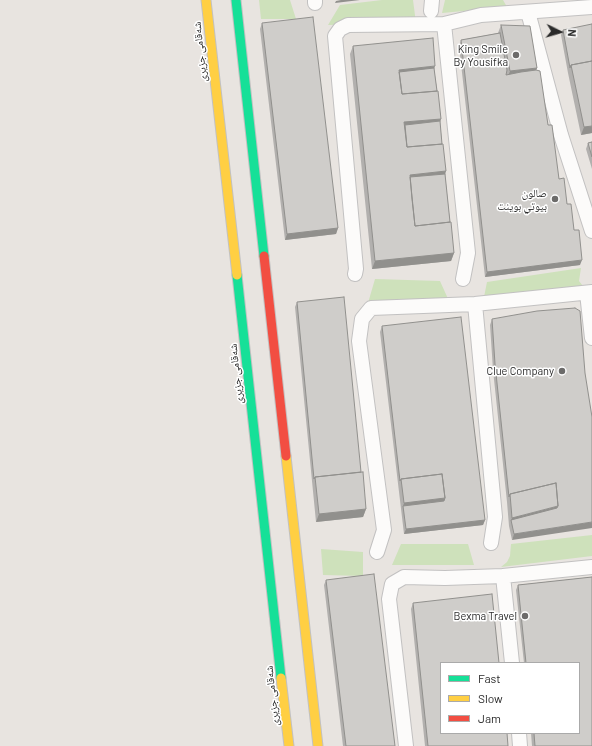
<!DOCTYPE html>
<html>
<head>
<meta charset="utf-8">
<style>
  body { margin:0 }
  #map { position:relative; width:592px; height:746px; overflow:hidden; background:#e8e4e0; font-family:Barlow,sans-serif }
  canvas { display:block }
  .legend { position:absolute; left:440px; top:662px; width:140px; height:72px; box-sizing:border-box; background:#fff; border:1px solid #aaa; margin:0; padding:5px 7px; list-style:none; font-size:12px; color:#2a2a2a }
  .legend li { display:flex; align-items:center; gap:8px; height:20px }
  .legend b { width:20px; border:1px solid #aaa }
  .north { position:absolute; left:540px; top:12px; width:40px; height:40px; -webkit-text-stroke:3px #fff; paint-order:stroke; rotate:95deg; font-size:11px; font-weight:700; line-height:16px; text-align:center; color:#2a2a2a }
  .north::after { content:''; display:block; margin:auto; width:14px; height:18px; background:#2a2a2a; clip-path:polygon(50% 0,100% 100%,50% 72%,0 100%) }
</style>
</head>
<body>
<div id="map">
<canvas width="592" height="746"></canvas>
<ul class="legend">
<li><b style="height:5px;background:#16e098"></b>Fast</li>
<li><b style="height:5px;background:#ffcf43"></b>Slow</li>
<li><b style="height:5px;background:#f24e42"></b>Jam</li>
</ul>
<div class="north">N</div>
</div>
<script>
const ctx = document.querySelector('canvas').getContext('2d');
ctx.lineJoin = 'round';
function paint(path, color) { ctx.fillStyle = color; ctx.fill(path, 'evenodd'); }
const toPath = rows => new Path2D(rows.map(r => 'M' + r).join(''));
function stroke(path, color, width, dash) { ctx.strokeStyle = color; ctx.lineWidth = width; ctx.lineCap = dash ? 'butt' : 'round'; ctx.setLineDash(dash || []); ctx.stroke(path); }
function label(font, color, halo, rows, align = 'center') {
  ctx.font = font + ' Barlow,"Noto Naskh Arabic",sans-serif'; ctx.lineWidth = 3; ctx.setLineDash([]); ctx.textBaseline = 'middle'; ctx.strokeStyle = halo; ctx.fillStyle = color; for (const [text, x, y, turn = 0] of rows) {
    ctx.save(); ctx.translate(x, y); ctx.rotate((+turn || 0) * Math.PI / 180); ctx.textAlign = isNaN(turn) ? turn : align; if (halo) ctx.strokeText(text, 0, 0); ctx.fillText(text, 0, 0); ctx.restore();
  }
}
paint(toPath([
  [259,0,290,0,296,19,261,19],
  [382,0,413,0,416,23,328,25,340,5],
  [445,0,503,0,507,7,442,13],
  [581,268,579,281,587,291,483,302,487,282],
  [375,279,440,281,449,301,368,303],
  [592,535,592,556,501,567,507,562,510,556,511,544],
  [401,544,468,544,474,565,392,565],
  [321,549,363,552,363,576,323,575]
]), '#cee1bb');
const street = toPath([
  [315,3,315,0],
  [431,11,432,0],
  [528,12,561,135,592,231],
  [444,24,468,253,463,279],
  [355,274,356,269,335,36,340,29,348,25,444,24,481,15,592,7],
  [587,293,592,338],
  [475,304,495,517,491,543],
  [377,552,384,530,359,341,362,319,371,308,475,304,592,292],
  [503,576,512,663],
  [519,733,520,746],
  [406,746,389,599,392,584,404,577,445,578,503,576,592,567]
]);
const fast = toPath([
  [236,0,264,256],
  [237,275,281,678]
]);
const slow = toPath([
  [206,0,237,275],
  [286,456,318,746],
  [281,678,289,746]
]);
const jam = toPath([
  [264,256,286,456]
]);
stroke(street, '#c2c1c1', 16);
stroke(fast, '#c2c1c1', 11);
stroke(slow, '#c2c1c1', 11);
stroke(jam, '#c2c1c1', 11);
stroke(street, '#fcfbfa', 14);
stroke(fast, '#16e098', 9);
stroke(slow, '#ffcf43', 9);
stroke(jam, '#f24e42', 9);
paint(toPath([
  [262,23,338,228,336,234,285,240,260,29],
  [501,25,537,68,536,70,559,179,567,204,574,230,580,265,485,277,459,46,461,40,498,33],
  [563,30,592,133,581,135,568,73,561,35],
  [353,46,434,68,441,119,440,121,442,144,446,171,445,174,450,222,454,253,451,261,372,269,350,54],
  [592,142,592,169,586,149,588,143],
  [297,302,361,472,366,509,363,517,316,522,295,307],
  [492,319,585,373,512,540,509,526,507,502,493,370,490,325],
  [382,326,485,520,483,525,404,534,380,332],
  [592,577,592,746,532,746,531,733,579,733,579,663,524,663,516,590,518,585],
  [326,580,395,746,343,746,324,585],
  [413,603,508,746,425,746,411,609]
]), '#b2b0ae');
paint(toPath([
  [341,0,360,0,335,3,336,1],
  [435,66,432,74,399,77,399,70],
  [537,68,534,76,507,79,510,71],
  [441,119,438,127,404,130,404,122],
  [592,126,592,133,581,135,584,127],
  [446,171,443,179,409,178,410,175],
  [338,228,336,234,285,240,287,234],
  [454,253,451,261,372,269,375,261],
  [582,260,580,265,485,277,487,272],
  [445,498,442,506,403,506,404,503],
  [558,506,555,514,511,520,512,518],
  [366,509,363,517,316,522,319,514],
  [485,520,483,525,404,534,406,529],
  [592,522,592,528,512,540,514,534]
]), '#91908d');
const building = toPath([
  [313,17,338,228,287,234,262,23,313,17],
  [592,24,592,61,571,65,570,68,563,30,592,24],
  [501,25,530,26,537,68,510,71,501,25],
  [500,33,507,70,506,75,521,72,536,70,540,71,548,125,552,125,559,179,564,178,567,204,571,204,574,230,579,230,582,260,487,272,461,40,500,33],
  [433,38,435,66,399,70,402,94,438,91,441,119,404,122,407,147,443,144,446,171,410,175,412,199,415,226,451,222,454,253,375,261,353,46,433,38],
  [592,61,592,126,584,127,571,65,592,61],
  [434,68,437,91,402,94,399,72,434,68],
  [440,121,442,144,407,147,405,125,440,121],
  [592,142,592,157,588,143,592,142],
  [445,174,450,222,415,226,410,177,445,174],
  [344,297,361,472,315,477,314,479,297,302,344,297],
  [575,308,580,311,585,373,592,417,592,522,514,534,511,520,557,508,558,506,556,483,510,494,509,497,495,364,492,319,537,311,575,308],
  [461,317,485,520,406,529,403,506,444,501,445,498,442,474,401,479,400,481,382,326,461,317],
  [363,472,366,509,319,514,315,477,363,472],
  [442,474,445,498,404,503,401,479,442,474],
  [556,483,558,506,512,518,510,494,556,483],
  [374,574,395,746,346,746,326,580,374,574],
  [592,577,592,746,535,746,534,733,579,733,579,663,526,663,518,585,592,577],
  [492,594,499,663,441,663,441,733,507,733,508,746,428,746,413,603,492,594]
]);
paint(building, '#cfcdca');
stroke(building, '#91908d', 1);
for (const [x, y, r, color] of [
  [516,55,4,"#6c6b6a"],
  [555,199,4,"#6c6b6a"],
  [562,371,4,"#6c6b6a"],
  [525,616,4,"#6c6b6a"]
]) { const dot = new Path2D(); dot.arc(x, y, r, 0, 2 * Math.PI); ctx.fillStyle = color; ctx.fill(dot); stroke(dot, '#fff', 1.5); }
label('11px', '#2a2a2a', '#fff', [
  ["King Smile",508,49],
  ["By Yousifka",508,62],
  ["صالون",547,193],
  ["بيوتي بوينت",547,206],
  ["Clue Company",554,371],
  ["Bexma Travel",517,616]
], 'right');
label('11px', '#2a2a2a', '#fff', [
  ["شەقامی جزیری",200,52,-96],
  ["شەقامی جزیری",236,374,-96],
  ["شەقامی جزیری",272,696,-96]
]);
</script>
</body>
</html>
